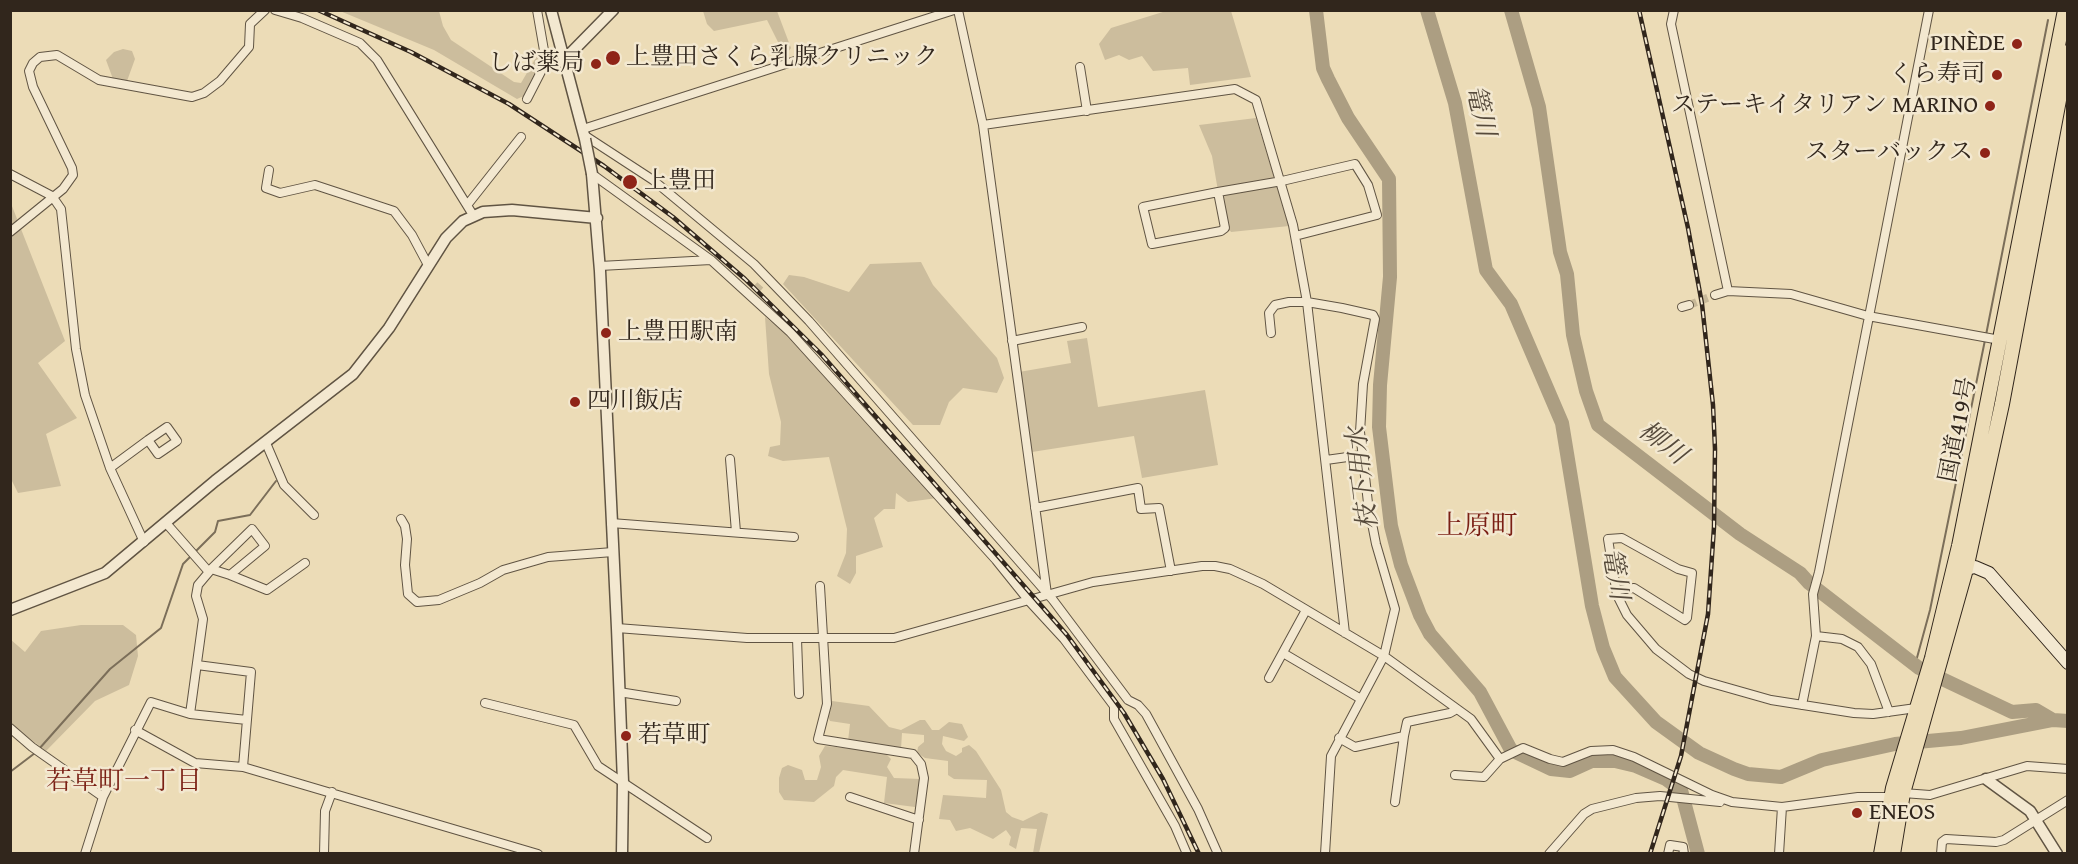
<!DOCTYPE html>
<html>
<head>
<meta charset="utf-8">
<style>
  body { margin:0 }
  #map { position:relative; width:2078px; height:864px; overflow:hidden; background:#ecdcb7; font-family:"Gentium Book Plus",serif }
  canvas { display:block }
  .frame { position:absolute; inset:0; border:12px solid #31261c; pointer-events:none }
</style>
</head>
<body>
<div id="map">
<canvas width="2078" height="864"></canvas>
<div class="frame"></div>
</div>
<script>
const ctx = document.querySelector('canvas').getContext('2d');
ctx.lineJoin = 'round';
function paint(path, color) { ctx.fillStyle = color; ctx.fill(path, 'evenodd'); }
const toPath = rows => new Path2D(rows.map(r => 'M' + r).join(''));
function stroke(path, color, width, dash) { ctx.strokeStyle = color; ctx.lineWidth = width; ctx.lineCap = dash ? 'butt' : 'round'; ctx.setLineDash(dash || []); ctx.stroke(path); }
function label(font, color, halo, rows, align = 'center') {
  ctx.font = font + ' "Gentium Book Plus","Noto Serif JP",serif'; ctx.lineWidth = 5; ctx.setLineDash([]); ctx.textBaseline = 'middle'; ctx.strokeStyle = halo; ctx.fillStyle = color; for (const [text, x, y, turn = 0] of rows) {
    ctx.save(); ctx.translate(x, y); ctx.rotate((+turn || 0) * Math.PI / 180); ctx.textAlign = isNaN(turn) ? turn : align; if (halo) ctx.strokeText(text, 0, 0); ctx.fillText(text, 0, 0); ctx.restore();
  }
}
paint(toPath([
  [340,11,439,11,443,26,451,40,514,82,521,83,538,54,543,57,541,64,526,95,517,99,434,50],
  [703,11,777,11,791,48,785,56,767,20,714,31,707,24],
  [1166,11,1231,11,1251,77,1190,85,1188,68,1153,71,1142,56,1129,60,1119,55,1105,60,1099,44,1111,28],
  [123,49,132,51,135,59,127,81,113,79,106,60,114,52],
  [1256,118,1289,226,1231,232,1223,220,1212,156,1199,125],
  [10,201,65,341,38,363,77,418,46,434,61,486,18,493,10,477],
  [921,262,933,285,997,358,1004,378,997,393,963,388,949,402,940,425,913,425,783,284,789,275,804,277,849,292,870,264],
  [765,317,791,338,858,415,937,498,908,502,896,493,895,509,884,509,874,518,883,547,856,556,856,573,850,584,837,576,846,553,847,529,829,457,783,461,768,456,770,447,780,445,781,422,769,374],
  [1087,338,1098,407,1205,390,1218,465,1142,478,1134,436,1032,452,1019,372,1071,363,1067,341],
  [81,625,123,625,136,635,138,656,129,685,95,701,46,751,11,724,10,639,25,652,41,631],
  [832,701,869,706,889,727,901,730,920,720,925,720,932,730,939,730,949,722,962,724,968,737,964,741,943,736,942,744,946,751,956,756,962,752,962,748,969,745,976,751,1001,790,1006,812,1012,817,1023,821,1041,812,1048,814,1039,853,1033,853,1037,829,1021,828,1016,849,1009,845,1011,837,1006,830,993,839,970,828,956,831,950,820,939,819,943,795,986,798,987,780,954,779,948,775,948,761,925,758,917,753,918,747,924,742,924,735,902,733,901,749,848,741,850,724,830,721,828,717],
  [825,746,884,752,891,759,887,767,894,778,921,779,915,807,884,803,887,777,843,770,836,777,834,786,814,802,784,800,779,792,779,778,782,768,788,765,802,770,805,780,817,780,821,767,819,756]
]), '#ccbd9d');
stroke(toPath([
  [1986,335,2048,20],
  [196,551,215,532,218,521,250,515,276,481],
  [1915,665,1930,610,1985,340],
  [39,749,110,669,161,628,183,564,192,555],
  [10,772,35,753]
]), '#7b6e59', 2);
stroke(toPath([
  [1316,10,1323,68,1328,79,1348,118,1389,179,1390,277,1380,385,1379,427,1391,526,1401,565,1420,615,1430,634,1480,692,1511,750,1551,769,1570,771,1592,761,1615,761,1636,766,1666,779,1681,790,1698,854],
  [1427,10,1455,103,1486,270,1511,304,1562,423,1592,606,1603,648,1615,677,1656,722,1699,753,1734,769,1748,774,1781,777,1822,760,1895,744,1961,738,2053,720,2068,721],
  [1511,10,1539,107,1560,252,1567,274,1573,335,1586,391,1598,425,1740,534,1800,573,1809,583,1919,668,2012,712,2036,710,2053,720]
]), '#ac9e82', 14);
stroke(toPath([
  [755,291,762,283],
  [1689,305,1715,295]
]), '#c7b898', 8, [8, 4]);
const minor = toPath([
  [275,10,302,18,360,43,377,60,473,215],
  [958,10,983,125,1047,594],
  [1674,10,1671,24,1728,291],
  [1080,67,1087,111],
  [527,99,546,62,537,10],
  [983,125,1235,89,1256,100,1293,225,1307,302,1345,633],
  [583,129,954,10],
  [584,135,653,180,754,264,809,321,1053,600,1128,700,1138,705,1146,714,1198,809,1218,854],
  [269,170,266,188,280,193,315,185,394,211,412,235,428,265],
  [10,174,52,196,61,209,76,349,85,395,110,468,144,542],
  [592,174,711,260,790,332,996,560,1029,601,1064,639,1114,706,1114,719,1175,826,1187,854],
  [1218,192,1225,228,1221,231,1152,244,1143,207,1218,192,1282,181,1355,164,1368,185,1377,215,1295,236],
  [468,204,521,137],
  [10,232,63,189,73,175,72,168,33,87,29,71,33,63,40,57,57,55,99,80,192,97,204,93,220,81,249,47,250,24,265,10],
  [600,266,711,260],
  [1715,295,1728,291,1791,294,1868,316,2000,340],
  [1682,307,1689,305],
  [1271,333,1269,313,1275,305,1289,302,1307,302,1342,308,1373,315,1375,319,1363,384,1360,432,1368,503,1376,544,1395,609,1384,656,1331,756,1325,854],
  [1012,341,1082,327],
  [266,443,284,485,314,515],
  [730,459,736,532],
  [1326,460,1362,455],
  [110,468,148,440,167,427,177,441,158,454,148,440],
  [1035,508,1138,488,1141,509,1159,508,1171,571],
  [401,519,405,526,407,539,405,565,408,594,417,602,439,600,480,583,503,570,548,557,613,552],
  [166,523,209,572,211,569,252,529,265,546,230,575,211,569],
  [611,523,794,537],
  [230,575,267,590,305,563],
  [820,586,827,704,818,739,913,754,921,764,924,778,914,854],
  [1617,590,1634,588,1685,620,1687,618,1692,573,1678,569,1622,538,1608,539,1617,595,1627,615,1656,649,1689,674,1704,681,1771,700,1854,713,1873,714,1916,708],
  [617,628,747,638,894,638,1093,582,1202,566,1215,566,1230,569,1263,584,1384,656,1471,719,1500,759,1523,748,1550,759,1563,762,1591,751,1613,750,1634,757,1712,795,1732,802,1782,807,1858,797,1891,797],
  [1816,636,1842,639,1858,647,1871,664,1889,712],
  [797,639,799,694],
  [1283,653,1361,699],
  [197,665,251,672,243,767],
  [1269,678,1305,612],
  [619,692,676,701],
  [485,703,574,725,598,766,707,838],
  [1802,705,1816,636,1813,594,1819,572,1929,10],
  [190,714,247,720],
  [10,728,32,747,103,797],
  [135,730,195,763,243,767,538,854],
  [1339,738,1355,747,1404,736,1407,722,1450,713,1457,709],
  [1455,775,1484,777,1500,759],
  [1903,793,1930,795,2027,766,2068,769],
  [850,797,919,820],
  [1395,802,1404,736],
  [85,854,103,797,151,702,190,714,203,619,196,596,198,585,209,572],
  [324,854,325,811,332,792],
  [1549,854,1584,814,1592,809,1636,798,1660,796,1720,802],
  [1668,854,1670,845,1683,847,1684,854],
  [1779,854,1782,807],
  [1941,854,1942,842,1946,839,1996,842,2004,840,2068,800]
]);
const tertiary = toPath([
  [551,10,585,139],
  [565,59,613,10],
  [592,174,600,271,617,628,623,782,622,854],
  [10,610,105,573,215,481,353,374,389,328,446,238,463,221,483,212,512,210,597,218],
  [1986,779,2030,811,2057,854]
]);
const secondary = toPath([
  [1966,569,1975,567,1989,573,2068,663]
]);
const trunk = toPath([
  [1881,854,1893,788,1932,658,1959,546,2065,10],
  [1893,854,1903,793,1966,569,2002,404,2068,52]
]);
stroke(minor, '#605443', 10);
stroke(tertiary, '#605443', 13);
stroke(secondary, '#31261c', 14);
stroke(trunk, '#31261c', 16);
stroke(minor, '#f3e8d0', 8);
stroke(tertiary, '#f3e8d0', 10);
stroke(secondary, '#f3e8d0', 12);
stroke(trunk, '#ecdcb7', 14);
const rail = toPath([
  [318,10,411,52,509,104,604,166,673,217,745,279,821,354,1067,635,1124,713,1163,779,1199,854],
  [1639,10,1688,228,1702,304,1713,405,1715,449,1714,527,1708,614,1681,756,1650,854]
]);
stroke(rail, '#31261c', 4.5);
stroke(rail, '#f3e8d0', 2, [7]);
const tertiaryBridge = toPath([
  [585,139,592,174]
]);
stroke(tertiaryBridge, '#605443', 13, []);
stroke(tertiaryBridge, '#f3e8d0', 10);
for (const [x, y, r, color] of [
  [2017,44,6,"#8f2418"],
  [613,58,8,"#8f2418"],
  [596,64,6,"#8f2418"],
  [1997,75,6,"#8f2418"],
  [1990,106,6,"#8f2418"],
  [1985,153,6,"#8f2418"],
  [630,182,8,"#8f2418"],
  [606,333,6,"#8f2418"],
  [575,402,6,"#8f2418"],
  [626,736,6,"#8f2418"],
  [1857,813,6,"#8f2418"]
]) { const dot = new Path2D(); dot.arc(x, y, r, 0, 2 * Math.PI); ctx.fillStyle = color; ctx.fill(dot); stroke(dot, '#f3e8d0', 2); }
label('24px', '#31261c', '#f3e8d0', [
  ["PINÈDE",2005,44,"right"],
  ["上豊田さくら乳腺クリニック",626,58],
  ["しば薬局",584,64,"right"],
  ["くら寿司",1985,75,"right"],
  ["ステーキイタリアン MARINO",1978,106,"right"],
  ["スターバックス",1973,153,"right"],
  ["上豊田",644,182],
  ["上豊田駅南",618,333],
  ["四川飯店",587,402],
  ["若草町",638,736],
  ["ENEOS",1869,813]
], 'left');
label('24px', '#31261c', '#f3e8d0', [
  ["国道419号",1959,430,-79]
]);
label('italic 26px', '#564a3b', '#f3e8d0', [
  ["篭川",1479,111,77],
  ["柳川",1662,444,37],
  ["枝下用水",1364,478,-97],
  ["篭川",1614,574,80]
]);
label('26px', '#7a1f14', '#f3e8d0', [
  ["若草町一丁目",124,782]
]);
label('27px', '#7a1f14', '#f3e8d0', [
  ["上原町",1477,527]
]);
</script>
</body>
</html>
